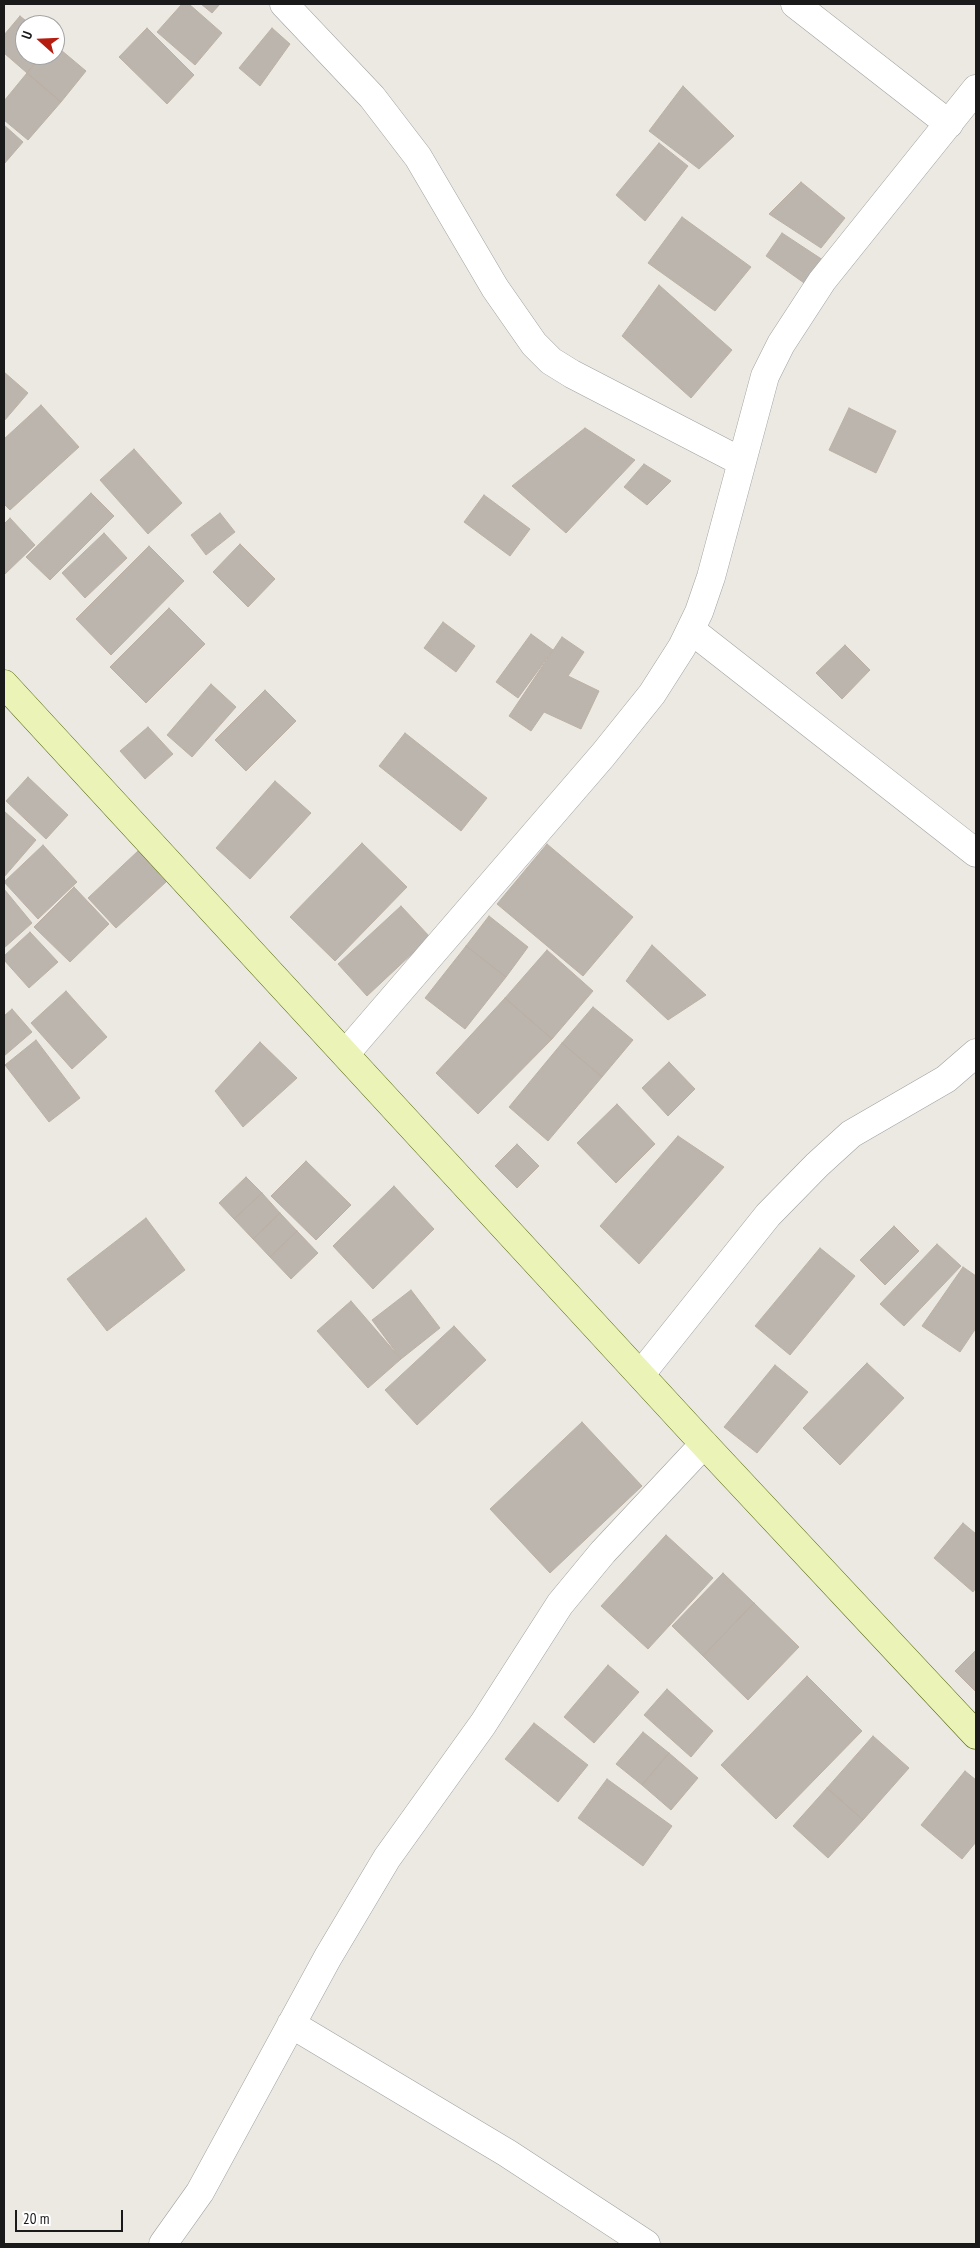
<!DOCTYPE html>
<html>
<head>
<meta charset="utf-8">
<style>
  body { margin:0 }
  #map { position:relative; width:980px; height:2248px; overflow:hidden; background:#ebe9e1; font-family:"PT Sans Narrow",sans-serif }
  canvas { display:block }
  .frame { position:absolute; inset:0; border:5px solid #1a1a1a; pointer-events:none }
  .north { position:absolute; left:15px; top:15px; width:50px; height:50px; box-sizing:border-box; background:#fff; border:1px solid #a3a3a3; border-radius:50%; rotate:290deg; font-size:14px; font-weight:700; line-height:20px; text-align:center; color:#1a1a1a }
  .north::after { content:''; display:block; margin:auto; width:18px; height:22px; background:#b51d10; clip-path:polygon(50% 0,100% 100%,50% 72%,0 100%) }
  .scale { position:absolute; left:15px; top:2210px; width:108px; height:22px; box-sizing:border-box; border:2px solid #1a1a1a; border-top:0; padding-left:6px; font-size:15px; line-height:18px; white-space:nowrap; color:#1a1a1a; -webkit-text-stroke:4px #fff; paint-order:stroke }
</style>
</head>
<body>
<div id="map">
<canvas width="980" height="2248"></canvas>
<div class="frame"></div>
<div class="north">U</div>
<div class="scale">20 m</div>
</div>
<script>
const ctx = document.querySelector('canvas').getContext('2d');
ctx.lineJoin = 'round';
function paint(path, color) { ctx.fillStyle = color; ctx.fill(path, 'evenodd'); }
const toPath = rows => new Path2D(rows.map(r => 'M' + r).join(''));
function stroke(path, color, width, dash) { ctx.strokeStyle = color; ctx.lineWidth = width; ctx.lineCap = dash ? 'butt' : 'round'; ctx.setLineDash(dash || []); ctx.stroke(path); }
const building = toPath([
  [182,4,189,4,222,33,195,65,157,32,182,4],
  [201,4,220,4,212,13,201,4],
  [20,16,31,25,25,25,25,55,42,55,27,73,4,53,4,35,20,16],
  [147,28,194,75,167,104,119,57,147,28],
  [272,28,290,44,260,86,239,68,272,28],
  [55,45,86,71,61,102,27,73,42,55,55,55,55,45],
  [27,73,61,102,28,140,4,120,4,101,27,73],
  [683,86,734,136,699,169,649,131,683,86],
  [4,125,23,142,4,164,4,125],
  [659,143,688,166,645,221,616,195,659,143],
  [801,182,845,218,821,248,769,214,801,182],
  [682,217,751,267,715,311,648,263,682,217],
  [782,233,826,262,807,285,766,256,782,233],
  [659,285,732,350,691,398,622,336,659,285],
  [4,372,28,393,4,421,4,372],
  [41,405,79,447,10,510,4,504,4,439,41,405],
  [849,408,896,431,876,473,829,450,849,408],
  [585,428,635,460,566,533,512,486,585,428],
  [134,449,182,503,148,534,100,480,134,449],
  [644,464,671,481,647,505,624,487,644,464],
  [91,493,114,516,50,580,26,557,91,493],
  [484,495,530,529,510,556,464,522,484,495],
  [220,513,235,532,206,555,191,535,220,513],
  [10,518,35,545,4,575,4,524,10,518],
  [104,533,127,558,85,598,62,573,104,533],
  [240,544,275,579,248,607,213,572,240,544],
  [149,546,184,581,111,655,76,619,149,546],
  [169,608,205,644,146,703,110,667,169,608],
  [443,622,475,646,456,672,424,648,443,622],
  [531,634,553,650,518,698,496,682,531,634],
  [562,637,584,652,568,676,599,691,581,729,544,712,531,731,509,716,562,637],
  [845,645,870,670,842,699,816,673,845,645],
  [211,684,236,707,192,757,167,735,211,684],
  [265,690,296,721,246,771,215,740,265,690],
  [148,727,173,754,145,779,120,751,148,727],
  [405,733,487,798,461,831,379,766,405,733],
  [28,777,68,815,46,839,6,801,28,777],
  [275,781,311,813,250,879,216,848,275,781],
  [4,811,36,840,4,877,4,811],
  [362,843,407,887,335,961,290,917,362,843],
  [547,844,633,917,583,976,497,904,547,844],
  [43,845,77,882,38,919,4,882,43,845],
  [138,851,166,882,116,928,88,898,138,851],
  [74,887,109,924,70,962,34,927,74,887],
  [4,889,32,923,4,948,4,889],
  [401,906,430,937,367,996,338,964,401,906],
  [489,916,528,947,506,977,466,946,489,916],
  [30,932,58,962,29,988,4,960,4,956,30,932],
  [652,945,706,995,668,1020,626,981,652,945],
  [466,946,506,977,465,1029,425,998,466,946],
  [547,950,593,991,552,1039,505,998,547,950],
  [66,991,107,1037,72,1069,31,1023,66,991],
  [505,998,552,1039,478,1114,436,1073,505,998],
  [593,1007,633,1040,602,1077,562,1043,593,1007],
  [12,1009,32,1032,4,1056,4,1016,12,1009],
  [36,1040,80,1098,49,1122,5,1065,36,1040],
  [260,1042,297,1078,243,1127,215,1091,260,1042],
  [562,1043,602,1077,548,1141,509,1107,562,1043],
  [669,1062,695,1089,668,1116,642,1088,669,1062],
  [617,1104,655,1144,616,1183,577,1143,617,1104],
  [678,1136,724,1167,639,1264,600,1226,678,1136],
  [517,1144,539,1166,517,1188,495,1166,517,1144],
  [306,1161,351,1205,316,1240,271,1196,306,1161],
  [246,1177,262,1193,234,1219,219,1203,246,1177],
  [394,1186,434,1229,373,1289,333,1246,394,1186],
  [262,1193,280,1213,253,1239,234,1219,262,1193],
  [280,1213,297,1231,270,1257,253,1239,280,1213],
  [146,1218,185,1270,107,1331,67,1279,146,1218],
  [894,1226,919,1251,885,1285,860,1260,894,1226],
  [297,1231,318,1253,291,1279,270,1257,297,1231],
  [937,1244,961,1266,904,1326,880,1304,937,1244],
  [820,1248,855,1276,790,1355,755,1326,820,1248],
  [963,1267,976,1276,976,1328,960,1352,922,1326,963,1267],
  [411,1290,440,1328,401,1359,372,1320,411,1290],
  [351,1301,401,1359,368,1388,317,1331,351,1301],
  [454,1326,486,1360,417,1425,385,1390,454,1326],
  [867,1363,904,1398,840,1465,803,1428,867,1363],
  [775,1365,808,1392,757,1453,724,1427,775,1365],
  [582,1422,642,1486,550,1573,490,1509,582,1422],
  [963,1523,976,1534,976,1588,973,1592,934,1558,963,1523],
  [666,1535,713,1578,648,1649,601,1606,666,1535],
  [723,1573,754,1603,703,1656,672,1626,723,1573],
  [754,1603,799,1647,748,1700,703,1656,754,1603],
  [976,1650,976,1692,955,1671,976,1650],
  [608,1665,639,1692,594,1743,564,1717,608,1665],
  [807,1676,862,1731,776,1819,721,1765,807,1676],
  [667,1689,713,1731,691,1757,644,1715,667,1689],
  [534,1723,588,1765,558,1802,505,1759,534,1723],
  [643,1732,669,1753,642,1785,616,1764,643,1732],
  [873,1736,909,1768,863,1820,827,1788,873,1736],
  [669,1753,698,1778,671,1810,642,1785,669,1753],
  [965,1771,976,1780,976,1842,962,1859,921,1825,965,1771],
  [607,1779,672,1826,643,1866,578,1818,607,1779],
  [827,1788,863,1820,828,1858,793,1826,827,1788]
]);
paint(building, '#bbb5ae');
stroke(building, '#bcb0a4', 1);
const street = toPath([
  [284,4,372,97,418,157,495,288,534,344,551,361,572,374,742,462],
  [795,4,949,124],
  [691,630,976,853],
  [346,1053,603,755,652,694,682,647,699,612,711,577,765,376,781,344,822,281,976,89],
  [641,1374,768,1215,817,1165,851,1134,946,1079,976,1053],
  [291,2024,507,2153,646,2244],
  [163,2244,200,2192,328,1957,387,1858,483,1724,560,1604,603,1552,704,1444]
]);
const secondary = toPath([
  [4,684,704,1444,976,1735]
]);
stroke(street, '#a1a1a1', 29);
stroke(secondary, '#55660d', 29);
stroke(street, '#fff', 28);
stroke(secondary, '#ebf3b7', 28);
</script>
</body>
</html>
